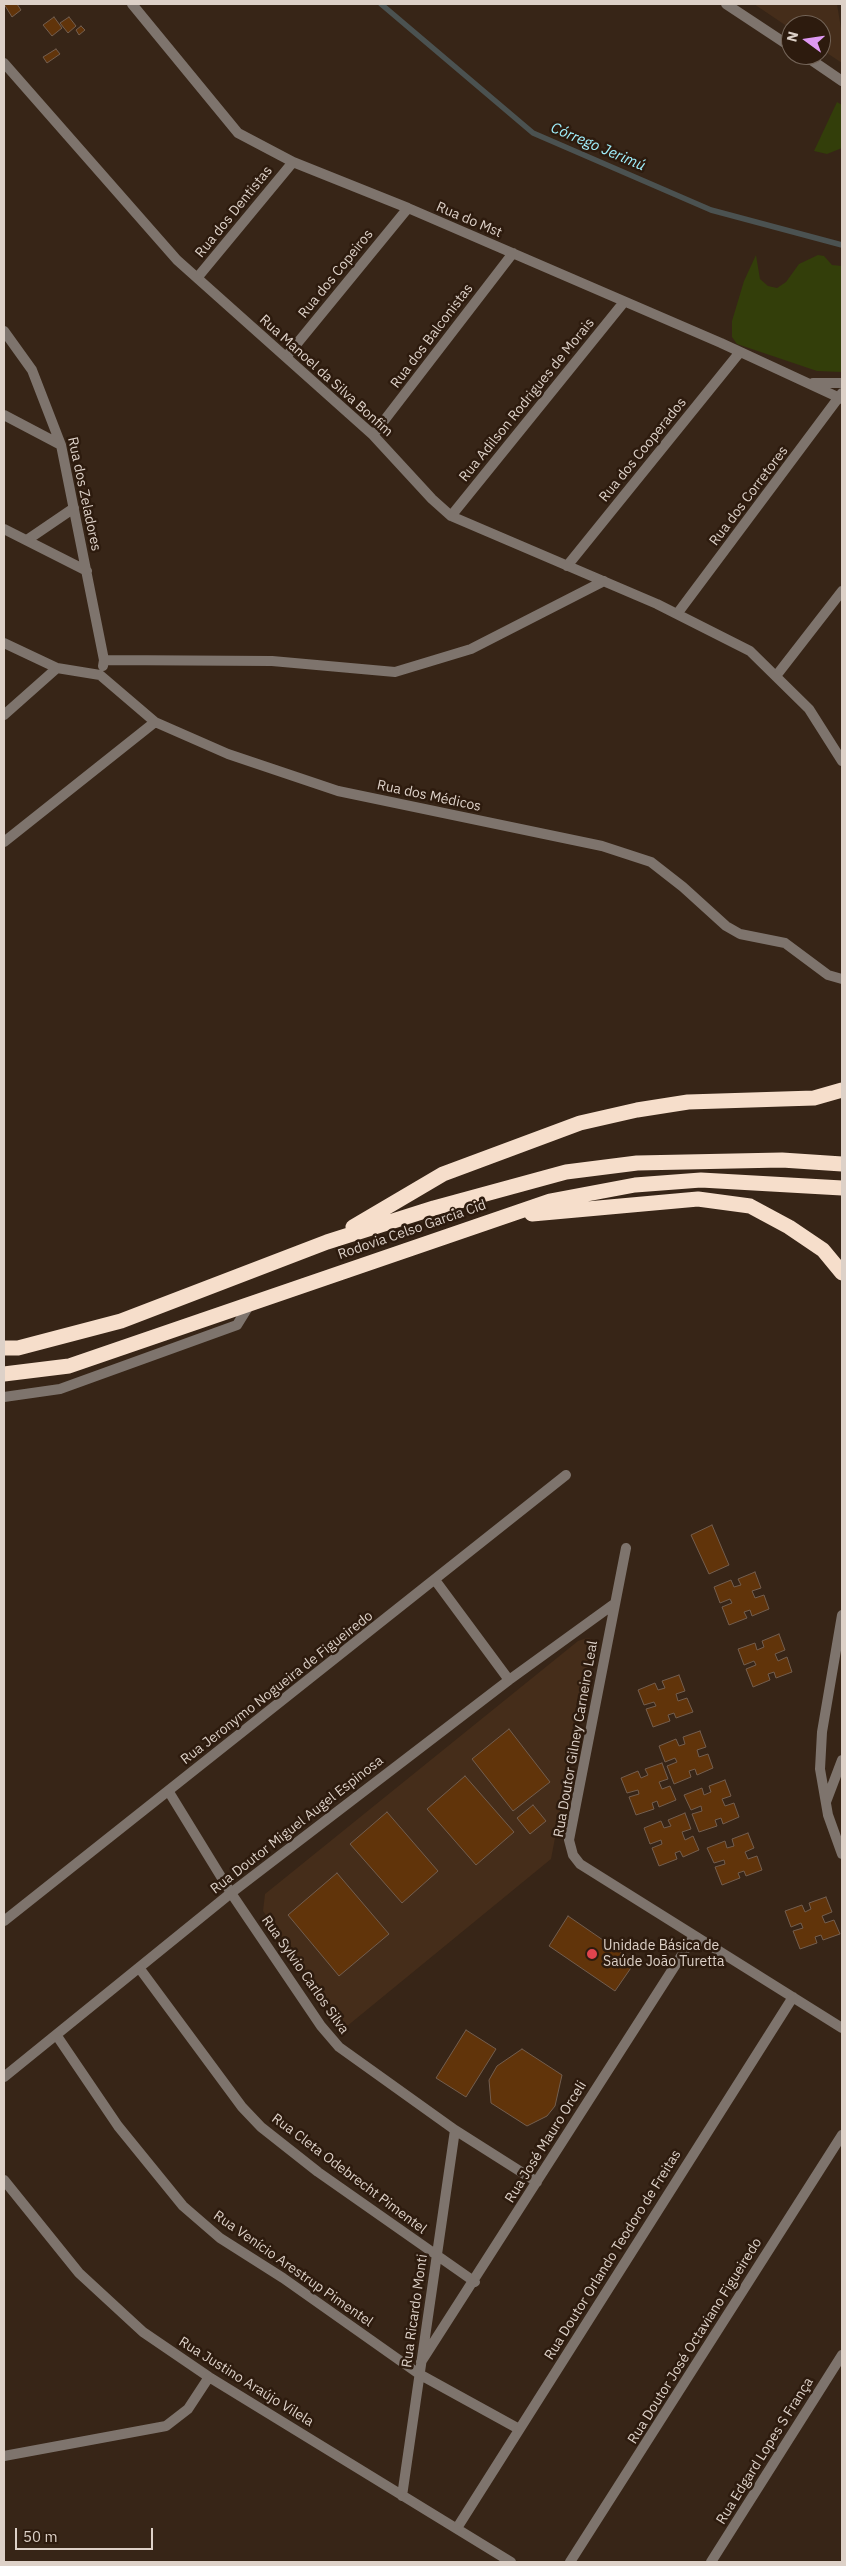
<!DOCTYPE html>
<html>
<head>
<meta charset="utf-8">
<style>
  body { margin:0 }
  #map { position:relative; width:846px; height:2566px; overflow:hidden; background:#372517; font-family:"IBM Plex Sans",sans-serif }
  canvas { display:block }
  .frame { position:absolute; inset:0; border:5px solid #ddd1c8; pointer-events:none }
  .north { position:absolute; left:781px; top:15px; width:50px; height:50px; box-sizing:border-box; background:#2d1b0e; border:1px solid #736458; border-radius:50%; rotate:284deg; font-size:14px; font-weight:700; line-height:20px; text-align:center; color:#ddd1c8 }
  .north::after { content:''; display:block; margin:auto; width:18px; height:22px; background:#de98f2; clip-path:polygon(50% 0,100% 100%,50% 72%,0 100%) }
  .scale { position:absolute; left:15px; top:2528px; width:138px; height:22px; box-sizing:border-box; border:2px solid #ddd1c8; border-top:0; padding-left:6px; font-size:15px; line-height:18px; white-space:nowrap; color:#ddd1c8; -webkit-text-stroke:4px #2d1b0e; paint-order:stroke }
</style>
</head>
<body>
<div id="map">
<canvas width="846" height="2566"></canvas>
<div class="frame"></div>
<div class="north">N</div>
<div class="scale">50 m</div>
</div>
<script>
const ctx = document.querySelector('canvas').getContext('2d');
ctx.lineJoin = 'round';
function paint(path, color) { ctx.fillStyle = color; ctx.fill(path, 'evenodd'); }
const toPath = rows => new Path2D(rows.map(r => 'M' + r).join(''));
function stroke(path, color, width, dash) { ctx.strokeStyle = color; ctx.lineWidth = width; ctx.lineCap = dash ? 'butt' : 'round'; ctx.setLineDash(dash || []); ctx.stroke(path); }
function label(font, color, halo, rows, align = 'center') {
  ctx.font = font + ' "IBM Plex Sans",sans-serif'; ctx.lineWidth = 5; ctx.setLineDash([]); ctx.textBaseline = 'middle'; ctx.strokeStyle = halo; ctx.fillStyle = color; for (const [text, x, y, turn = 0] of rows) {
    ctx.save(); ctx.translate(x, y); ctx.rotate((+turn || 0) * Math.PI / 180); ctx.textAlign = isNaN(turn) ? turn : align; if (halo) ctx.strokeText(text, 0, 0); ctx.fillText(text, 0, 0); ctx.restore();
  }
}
paint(toPath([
  [754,4,837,4,842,34,842,63,821,49,821,25,791,25,791,29],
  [587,1638,591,1639,592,1644,551,1859,346,2027,263,1911,265,1894,578,1641]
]), '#452d1a');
paint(toPath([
  [837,102,842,105,842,148,827,154,814,151],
  [756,255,760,279,768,286,777,288,786,282,799,264,818,255,824,256,832,265,842,266,842,372,817,371,737,344,732,337,732,321,744,281]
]), '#333e0a');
stroke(toPath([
  [381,4,533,133,711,210,842,245]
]), '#4b5251', 5.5);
const building = toPath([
  [4,4,17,4,21,10,12,17,4,4],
  [54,17,62,28,52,36,43,25,54,17],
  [69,17,76,26,68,33,60,23,69,17],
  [81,26,85,30,79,35,76,30,81,26],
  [56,49,60,54,47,63,43,57,56,49],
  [712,1525,729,1565,709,1574,691,1535,712,1525],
  [755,1572,761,1588,752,1591,755,1598,764,1595,769,1609,752,1616,750,1610,744,1612,747,1618,729,1625,722,1607,732,1603,730,1599,720,1603,714,1587,731,1580,734,1587,741,1585,738,1579,755,1572],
  [779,1634,785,1650,775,1654,778,1661,787,1657,792,1672,776,1678,774,1672,768,1674,770,1680,753,1687,746,1669,756,1665,754,1661,744,1665,738,1649,755,1643,757,1650,764,1647,762,1641,779,1634],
  [679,1675,685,1691,676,1694,678,1701,687,1698,693,1712,676,1718,674,1713,668,1715,670,1721,653,1727,646,1709,656,1706,654,1702,644,1705,638,1690,655,1683,658,1690,665,1688,662,1681,679,1675],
  [509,1729,550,1782,513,1811,472,1759,509,1729],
  [700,1731,706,1747,697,1750,699,1757,708,1754,713,1768,697,1775,695,1769,689,1771,691,1777,674,1784,667,1766,677,1762,675,1758,665,1762,659,1746,676,1739,679,1746,685,1744,683,1737,700,1731],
  [662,1763,668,1779,659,1782,662,1789,670,1786,676,1800,659,1807,657,1801,652,1803,654,1809,636,1815,629,1797,639,1794,638,1790,627,1793,621,1778,638,1771,641,1778,648,1775,645,1769,662,1763],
  [465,1776,514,1832,476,1865,427,1809,465,1776],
  [725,1780,731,1796,722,1799,725,1806,734,1803,739,1817,723,1824,721,1818,715,1820,717,1826,699,1832,692,1814,702,1811,701,1806,691,1810,684,1795,702,1788,704,1795,711,1792,709,1786,725,1780],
  [533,1805,546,1821,530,1834,517,1818,533,1805],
  [387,1812,438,1871,402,1903,350,1844,387,1812],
  [685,1813,691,1829,682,1832,685,1840,693,1836,699,1850,683,1857,680,1851,675,1853,677,1859,659,1866,652,1848,662,1844,661,1840,650,1844,644,1828,661,1821,664,1828,671,1826,668,1820,685,1813],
  [748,1833,754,1848,745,1852,748,1859,757,1856,762,1870,746,1876,744,1871,738,1873,740,1878,722,1885,715,1867,725,1864,724,1860,714,1863,707,1848,725,1841,727,1848,734,1846,732,1839,748,1833],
  [337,1873,389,1934,339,1976,288,1915,337,1873],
  [826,1897,832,1912,822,1916,825,1923,834,1920,840,1934,823,1940,821,1935,815,1937,817,1943,800,1949,793,1931,803,1928,801,1923,791,1927,785,1911,802,1905,805,1912,811,1909,809,1903,826,1897],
  [568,1916,635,1962,615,1991,549,1946,568,1916],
  [466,2030,496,2049,466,2097,436,2078,466,2030],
  [522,2049,562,2075,555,2106,547,2116,527,2126,491,2103,489,2080,497,2066,522,2049]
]);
paint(building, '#61340a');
stroke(building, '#735e4f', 1);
stroke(toPath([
  [132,4,238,133,293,162,408,208,721,343,842,399],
  [726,4,791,47],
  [804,55,842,81],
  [4,63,177,260,373,435,432,499,451,516,657,604,750,651,809,709,842,761],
  [197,278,293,162],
  [4,331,32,370,61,445,104,660,103,666],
  [286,357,408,208],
  [813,383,842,383],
  [4,415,61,445],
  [373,435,513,253],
  [451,516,624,302],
  [4,529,87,571],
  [27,540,74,508],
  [567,566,740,352],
  [677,614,842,393],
  [4,643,57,668,100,675,155,722,228,754,338,791,602,846,651,862,683,887,726,926,740,934,785,943,828,975,842,979],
  [104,660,272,661,395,672,471,649,604,581],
  [776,676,842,591],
  [4,715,57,668],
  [4,842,155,722],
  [4,1397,60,1389,237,1325,250,1304],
  [626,1548,569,1840,573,1855,580,1864,842,2028],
  [435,1580,509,1680],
  [842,1615,822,1732,820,1769,828,1815,842,1854],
  [169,1792,231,1893,321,2026,339,2047,455,2130,537,2182],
  [826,1802,842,1760],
  [4,1921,566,1475],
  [140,1969,242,2107,261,2127,318,2172,475,2282],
  [57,2036,118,2126,183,2206,220,2238,283,2278,419,2374,519,2429],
  [4,2077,231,1893,509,1680,614,1604],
  [4,2180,79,2273,143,2332,209,2377,511,2562],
  [421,2362,694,1936],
  [4,2456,166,2426,188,2409,209,2377],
  [402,2496,455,2130],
  [457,2528,793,1997],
  [570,2562,842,2135],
  [711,2562,842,2355]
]), '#7e746d', 10);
stroke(toPath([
  [532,1214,698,1199,750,1206,789,1227,823,1250,842,1273],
  [353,1227,443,1174,580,1123,637,1110,688,1102,814,1098,842,1090],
  [4,1348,18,1348,121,1321,327,1242,434,1208,566,1172,637,1163,782,1160,842,1164],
  [4,1374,69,1366,550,1201,635,1185,701,1180,842,1188]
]), '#f6decb', 15);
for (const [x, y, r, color] of [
  [592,1954,6,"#e0444e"]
]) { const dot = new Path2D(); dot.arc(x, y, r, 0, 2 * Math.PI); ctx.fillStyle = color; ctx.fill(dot); stroke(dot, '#2d1b0e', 2); }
label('14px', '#ddd1c8', '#2d1b0e', [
  ["Rua dos Dentistas",234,212,-51],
  ["Rua do Mst",469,220,23],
  ["Rua dos Copeiros",336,274,-51],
  ["Rua dos Balconistas",432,336,-53],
  ["Rua Manoel da Silva Bonfim",326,376,42],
  ["Rua Adilson Rodrigues de Morais",527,400,-51],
  ["Rua dos Cooperados",643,450,-51],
  ["Rua dos Zeladores",84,494,78],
  ["Rua dos Corretores",749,496,-53],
  ["Rua dos Médicos",429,796,12],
  ["Rodovia Celso Garcia Cid",412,1230,-19],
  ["Rua Jeronymo Nogueira de Figueiredo",277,1688,-38],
  ["Rua Doutor Gilney Carneiro Leal",576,1739,-80],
  ["Rua Doutor Miguel Augel Espinosa",297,1825,-38],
  ["Rua Sylvio Carlos Silva",305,1975,55],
  ["Rua José Mauro Orceli",546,2142,-58],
  ["Rua Cleta Odebrecht Pimentel",349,2174,37],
  ["Rua Doutor Orlando Teodoro de Freitas",613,2255,-58],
  ["Rua Venício Arestrup Pimentel",293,2269,35],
  ["Rua Ricardo Monti",415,2311,-82],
  ["Rua Doutor José Octaviano Figueiredo",695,2341,-58],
  ["Rua Justino Araújo Vilela",246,2382,32],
  ["Rua Edgard Lopes S França",765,2451,-58]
]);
label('14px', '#ddd1c8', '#2d1b0e', [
  ["Unidade Básica de",603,1946],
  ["Saúde João Turetta",603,1962]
], 'left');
label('italic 15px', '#a0f0fd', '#2d1b0e', [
  ["Córrego Jerimú",598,147,23]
]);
</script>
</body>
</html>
